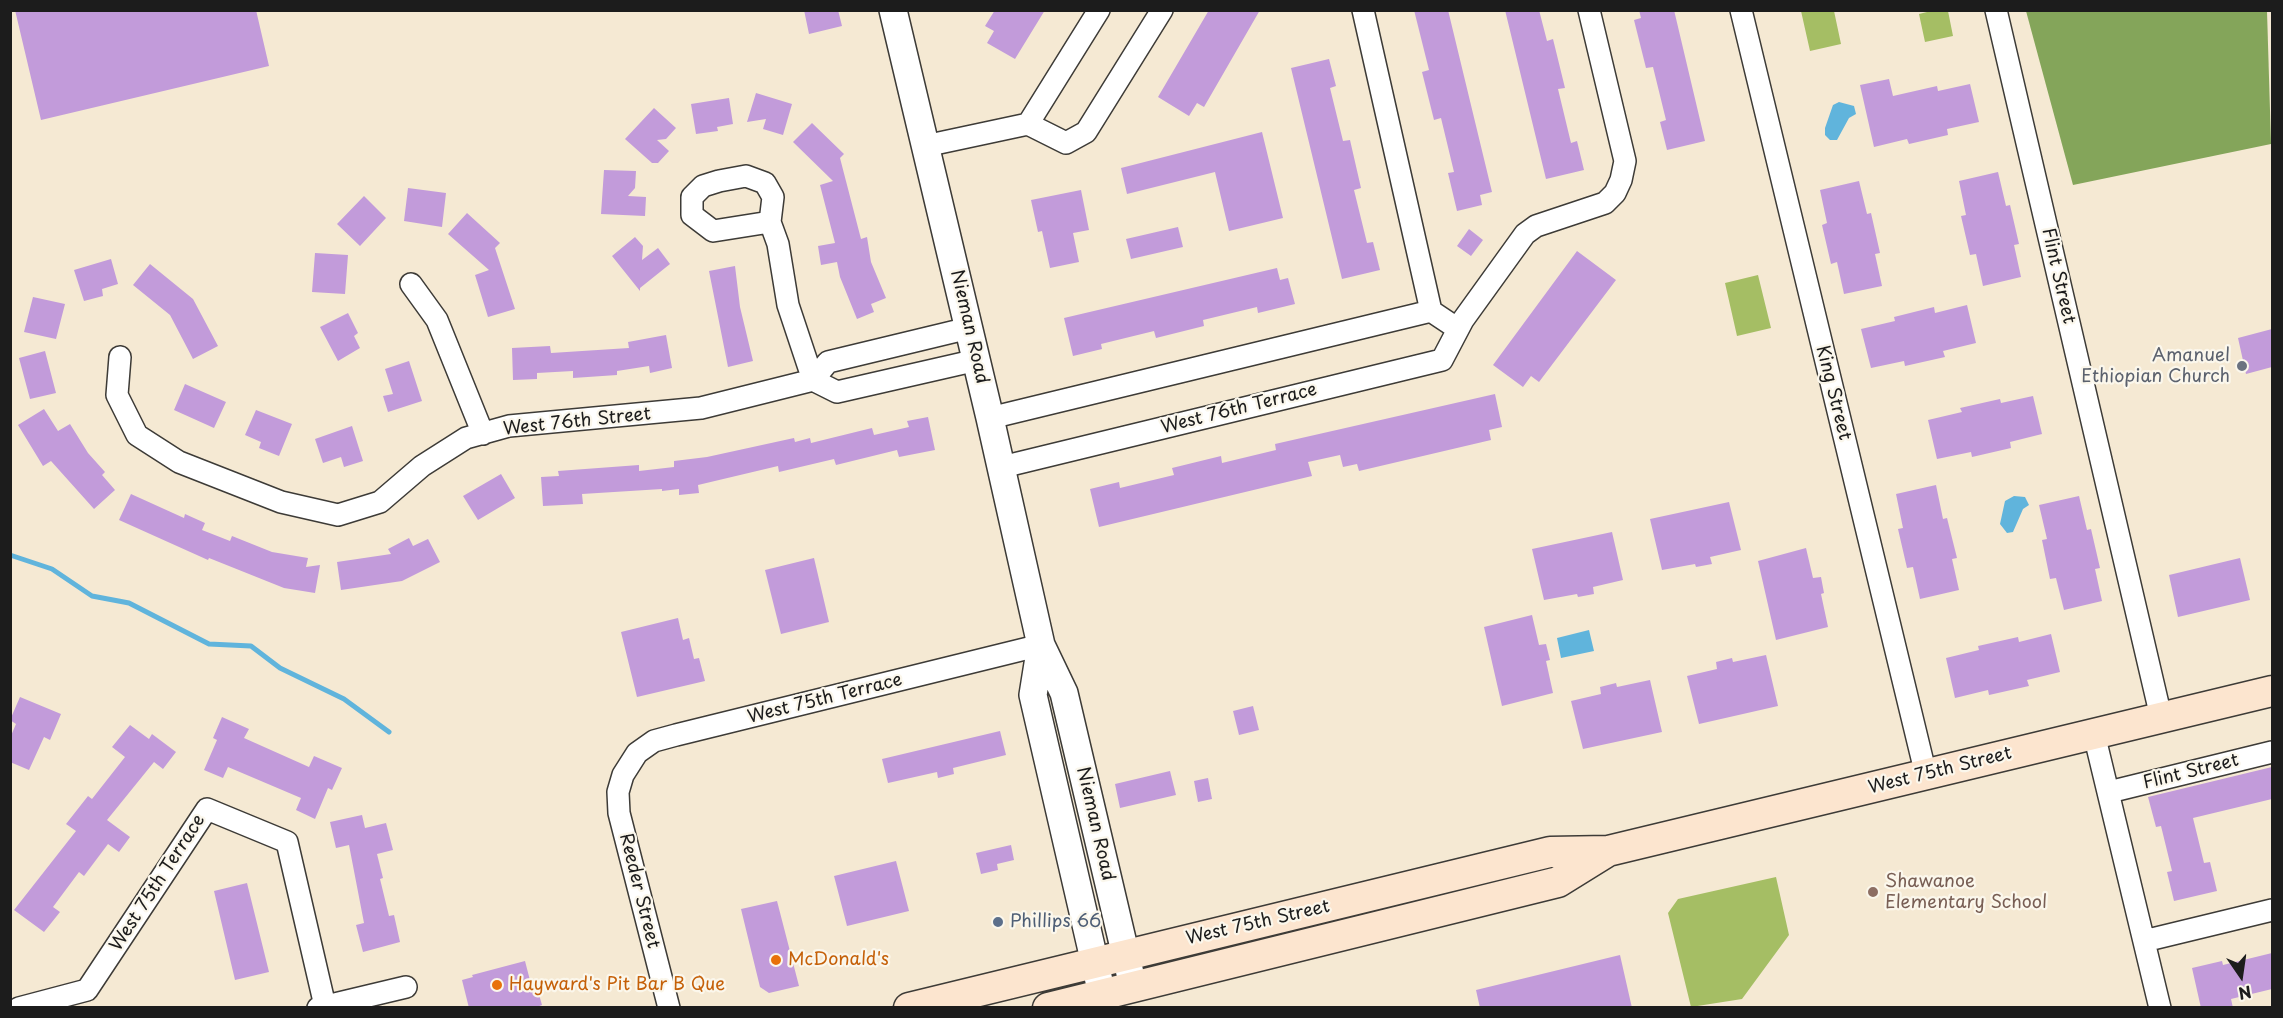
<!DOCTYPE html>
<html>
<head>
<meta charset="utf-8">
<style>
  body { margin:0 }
  #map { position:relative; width:2283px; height:1018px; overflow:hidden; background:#f5e9d3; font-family:"Playpen Sans",sans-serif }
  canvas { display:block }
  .frame { position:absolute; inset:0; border:12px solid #1c1c1c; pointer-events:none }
  .north { position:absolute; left:2211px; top:946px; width:60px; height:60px; -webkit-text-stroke:4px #fbf7ec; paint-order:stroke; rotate:167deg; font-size:16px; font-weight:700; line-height:24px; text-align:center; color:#1c1c1c }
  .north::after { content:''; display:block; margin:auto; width:21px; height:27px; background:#1c1c1c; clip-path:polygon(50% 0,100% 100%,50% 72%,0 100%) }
</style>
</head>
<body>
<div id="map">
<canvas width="2283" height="1018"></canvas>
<div class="frame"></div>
<div class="north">N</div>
</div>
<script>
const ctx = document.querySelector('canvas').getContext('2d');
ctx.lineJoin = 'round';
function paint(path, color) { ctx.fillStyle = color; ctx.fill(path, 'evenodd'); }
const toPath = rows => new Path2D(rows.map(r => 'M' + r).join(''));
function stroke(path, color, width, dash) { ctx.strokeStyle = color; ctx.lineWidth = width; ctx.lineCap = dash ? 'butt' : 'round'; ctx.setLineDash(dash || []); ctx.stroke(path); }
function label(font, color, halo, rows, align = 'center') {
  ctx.font = font + ' "Playpen Sans",sans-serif'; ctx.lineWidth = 4.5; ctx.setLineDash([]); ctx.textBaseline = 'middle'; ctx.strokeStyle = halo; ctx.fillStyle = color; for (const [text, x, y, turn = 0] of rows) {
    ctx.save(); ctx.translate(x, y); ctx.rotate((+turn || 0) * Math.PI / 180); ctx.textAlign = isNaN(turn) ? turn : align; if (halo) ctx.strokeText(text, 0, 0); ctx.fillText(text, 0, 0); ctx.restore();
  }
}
paint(toPath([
  [1935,10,1948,11,1953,36,1925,42,1919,14],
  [1801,11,1834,11,1841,44,1810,51],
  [1758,275,1771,328,1737,336,1725,283],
  [1776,877,1789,935,1742,999,1691,1007,1668,913,1678,899]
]), '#a5be64');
paint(toPath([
  [2026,11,2267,11,2271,144,2073,185]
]), '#84a55a');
paint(toPath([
  [1839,102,1854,106,1856,114,1849,118,1837,140,1830,140,1825,135,1825,128,1833,105],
  [2014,496,2025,497,2029,505,2023,509,2013,532,2007,533,2000,524,2005,501],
  [1589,630,1594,651,1561,658,1557,638]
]), '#60b4dc');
stroke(toPath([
  [10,555,52,569,92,596,129,603,209,644,251,646,280,668,344,699,389,732]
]), '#60b4dc', 5);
paint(toPath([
  [15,10,256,10,269,66,41,120],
  [804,10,838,10,842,26,809,34],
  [995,10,1045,10,1015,59,987,43,994,31,985,26],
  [1209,10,1260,10,1204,107,1197,103,1189,116,1158,97],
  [1414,10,1448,10,1492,192,1480,195,1482,205,1457,211,1448,173,1454,172,1441,118,1434,120,1422,72,1429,70],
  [1505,10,1539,10,1547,41,1553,39,1565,88,1558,89,1571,143,1577,141,1584,170,1546,179],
  [1639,10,1674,10,1705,141,1667,150,1660,122,1666,120,1653,67,1646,68,1634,20,1641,18],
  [1329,59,1336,86,1330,88,1343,141,1350,140,1361,188,1354,190,1367,243,1373,242,1380,270,1342,279,1291,68],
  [1889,79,1893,96,1937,86,1938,91,1970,84,1979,122,1947,129,1948,135,1909,144,1907,139,1874,147,1860,85],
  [756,93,792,104,783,135,763,129,766,119,747,122],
  [729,98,733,124,717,127,718,131,696,134,691,104],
  [654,108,676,128,666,139,657,140,669,151,658,163,652,163,625,139],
  [812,123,844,154,840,158,861,239,867,237,871,262,886,298,871,304,874,312,857,319,840,277,837,262,821,265,818,246,835,243,820,185,833,181,793,142],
  [1262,132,1283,218,1229,231,1215,172,1127,194,1121,168],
  [604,170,636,171,635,188,628,196,646,197,645,216,601,214],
  [1998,172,2006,206,2010,205,2019,244,2014,245,2021,277,1983,286,1976,254,1970,255,1961,216,1966,215,1959,181],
  [1859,181,1867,214,1871,213,1880,253,1875,254,1882,286,1844,294,1837,262,1831,264,1822,225,1827,223,1820,190],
  [408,188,446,193,442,227,404,221],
  [1081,190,1089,230,1073,233,1079,262,1050,268,1042,231,1038,232,1031,200],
  [364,196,386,218,360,246,337,224],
  [467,213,500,243,495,248,515,309,488,317,475,275,489,270,448,234],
  [1178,227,1183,247,1131,259,1126,239],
  [1469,229,1483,240,1471,256,1457,246],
  [635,237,643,246,642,260,658,248,670,264,640,288,640,291,612,256],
  [1577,251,1616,280,1539,382,1531,376,1523,387,1493,365],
  [315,253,348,255,345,294,312,292],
  [111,259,118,284,102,289,103,296,84,301,74,270],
  [150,264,193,299,218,346,193,359,170,315,133,285],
  [735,266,740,307,753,361,728,367,709,271],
  [1277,268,1280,280,1288,278,1295,304,1258,313,1257,307,1203,320,1204,326,1156,338,1154,331,1101,344,1102,349,1073,356,1064,318],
  [33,297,65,304,56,339,24,332],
  [1967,305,1976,343,1943,351,1945,357,1905,366,1904,361,1871,368,1861,329,1895,321,1894,317,1934,307,1935,313],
  [348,313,358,333,354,336,360,348,338,361,320,327],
  [2272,329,2272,367,2246,374,2238,338],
  [666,335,672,368,650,373,649,366,617,371,617,375,573,378,573,371,537,373,537,379,513,380,512,348,550,346,551,353,629,348,628,342],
  [45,351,56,393,30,399,19,358],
  [409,361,422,401,388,412,383,396,393,394,385,369],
  [185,384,226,402,214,428,174,410],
  [1495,394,1502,427,1489,430,1491,440,1359,471,1357,464,1343,467,1340,455,1308,462,1312,476,1099,527,1090,489,1119,482,1120,488,1174,475,1172,468,1221,456,1222,463,1276,450,1275,444],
  [2033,396,2042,434,2010,442,2011,448,1972,457,1971,452,1937,459,1928,420,1962,412,1960,408,2000,399,2001,403],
  [44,409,58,431,70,424,88,453,105,472,102,475,115,490,94,509,51,461,43,466,18,425],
  [256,410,292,424,279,456,259,448,261,442,245,435],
  [928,417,935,450,899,457,897,450,836,465,834,459,779,472,778,466,698,485,699,493,679,495,679,489,662,491,662,489,582,494,583,504,543,506,541,477,559,476,558,471,639,465,639,471,674,467,674,461,707,457,794,438,795,442,810,438,811,443,872,428,874,435,909,427,907,421],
  [352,426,363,461,344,467,341,457,323,463,315,439],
  [501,474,515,498,478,520,463,496],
  [1936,485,1943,519,1947,518,1957,558,1952,559,1959,590,1920,599,1913,567,1907,568,1898,529,1903,528,1896,494],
  [131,494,184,518,185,514,205,523,202,530,230,541,232,536,272,552,308,558,306,567,320,565,315,593,284,588,209,558,208,560,119,520],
  [2079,496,2087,530,2091,529,2100,568,2095,569,2102,601,2064,610,2056,578,2050,579,2042,540,2047,539,2039,505],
  [1729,502,1741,550,1710,557,1712,564,1696,567,1695,564,1662,570,1650,519],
  [1612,532,1623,580,1593,587,1594,594,1578,597,1577,594,1544,600,1532,549],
  [409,538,413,546,428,539,440,562,402,581,341,590,337,562,391,554,388,549],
  [1806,548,1813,578,1821,577,1824,593,1821,594,1828,627,1776,640,1758,561],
  [814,558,829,622,781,634,765,570],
  [2240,558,2250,600,2178,617,2169,575],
  [1532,615,1539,645,1546,644,1550,660,1546,661,1553,693,1502,706,1484,627],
  [678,618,683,640,689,638,694,659,699,658,705,681,637,697,621,632],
  [2051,634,2060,672,2027,680,2029,686,1989,695,1988,690,1955,698,1946,658,1979,650,1978,646,2018,637,2019,642],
  [1766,655,1778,706,1699,724,1687,676,1717,669,1716,662,1732,658,1733,662],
  [1650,680,1662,732,1583,749,1571,701,1601,694,1600,687,1616,683,1617,687],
  [20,697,61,714,50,740,44,737,29,770,10,762,10,738,16,724,10,720],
  [1253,706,1259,730,1239,735,1233,711],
  [222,717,249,729,244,738,309,767,314,756,342,768,332,790,328,788,315,819,296,810,301,798,228,767,223,778,204,770,217,740,213,738],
  [130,725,149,739,152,734,176,752,163,769,154,762,107,820,130,837,119,852,108,844,84,876,79,872,53,907,60,912,44,932,14,910,76,831,66,824,88,796,92,799,125,757,112,747],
  [1000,731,1006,755,953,768,954,774,938,778,937,772,888,783,882,759],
  [2272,767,2272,799,2193,818,2204,863,2210,862,2217,891,2174,901,2167,872,2172,871,2161,826,2156,827,2148,797],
  [1170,771,1176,795,1120,808,1115,784],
  [1208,778,1212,799,1198,802,1194,781],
  [362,815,365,828,386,823,393,850,377,854,383,878,380,879,389,916,394,915,400,942,363,952,356,925,364,923,349,845,336,848,330,822],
  [1011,845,1014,860,997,864,998,870,981,874,976,853],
  [896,861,909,911,847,926,834,876],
  [247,883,269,972,235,980,214,891],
  [777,901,799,986,769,993,760,987,741,909],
  [2272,953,2272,989,2231,999,2233,1008,2201,1008,2192,968,2222,961,2223,965],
  [1620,955,1632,1008,1480,1008,1476,990],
  [525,961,533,992,538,991,542,1005,534,1008,469,1008,462,980,473,977,472,975]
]), '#c29bda');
const minor = toPath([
  [1363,10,1431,311,1458,329],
  [1741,10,1926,775],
  [1996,10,2161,717],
  [1028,124,1099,10],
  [925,146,1028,124,1066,143,1086,132,1162,10],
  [770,222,713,231,692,215,692,197,703,186,719,181,746,176,765,183,773,197,770,222,778,244,788,305,813,380],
  [411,284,437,320,483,434],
  [120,357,117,395,137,435,179,462,281,502,338,515,380,502,422,466,466,438,509,426,701,408,813,380,828,362,969,328],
  [813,380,837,392,977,360],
  [990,418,1431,311],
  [1002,467,1442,360,1463,320,1525,234,1536,226,1605,203,1615,193,1621,180,1625,161,1589,10],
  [2094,734,2160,1008],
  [2109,792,2272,752],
  [2144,941,2272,910],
  [19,1008,87,990,207,809,287,842,325,1006],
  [318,1008,406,987],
  [669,1008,619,813,618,792,623,775,637,753,654,741,676,735,1041,645]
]);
const tertiary = toPath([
  [893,10,990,418,1041,645,1064,693,1133,986],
  [1041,645,1033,695,1102,994]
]);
const secondary = toPath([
  [909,1008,1550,852,1608,851,2272,691],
  [1048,1008,1558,882,1608,851]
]);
stroke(minor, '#3d3b37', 24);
stroke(tertiary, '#3d3b37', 30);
stroke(secondary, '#3d3b37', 33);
stroke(minor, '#fff', 21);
stroke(tertiary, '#fff', 27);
stroke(secondary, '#fce5cf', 30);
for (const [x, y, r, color] of [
  [2242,366,6,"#6b7280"],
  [1873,892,6,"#8d6e63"],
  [998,922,6,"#5c6f8a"],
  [776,960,6,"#e8710a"],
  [497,985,6,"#e8710a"]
]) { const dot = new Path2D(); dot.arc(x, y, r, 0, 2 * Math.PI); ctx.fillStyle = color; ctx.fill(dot); stroke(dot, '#fbf7ec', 2); }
label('18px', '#1c1c1c', '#fbf7ec', [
  ["Flint Street",2058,276,77],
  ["Nieman Road",969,327,77],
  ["King Street",1833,393,76],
  ["West 76th Terrace",1239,409,-14],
  ["West 76th Street",577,422,-6],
  ["West 75th Terrace",825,699,-14],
  ["West 75th Street",1940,771,-14],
  ["Flint Street",2191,772,-14],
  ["Nieman Road",1095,824,77],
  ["West 75th Terrace",158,883,-57],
  ["Reeder Street",639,891,76],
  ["West 75th Street",1258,923,-13]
]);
label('18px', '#5b616d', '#fbf7ec', [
  ["Amanuel",2230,356],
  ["Ethiopian Church",2230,377]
], 'right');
label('18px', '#785e54', '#fbf7ec', [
  ["Shawanoe",1885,882],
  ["Elementary School",1885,903]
], 'left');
label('18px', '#4e5e75', '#fbf7ec', [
  ["Phillips 66",1010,922]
], 'left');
label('18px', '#c56008', '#fbf7ec', [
  ["McDonald's",788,960],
  ["Hayward's Pit Bar B Que",509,985]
], 'left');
</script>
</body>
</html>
